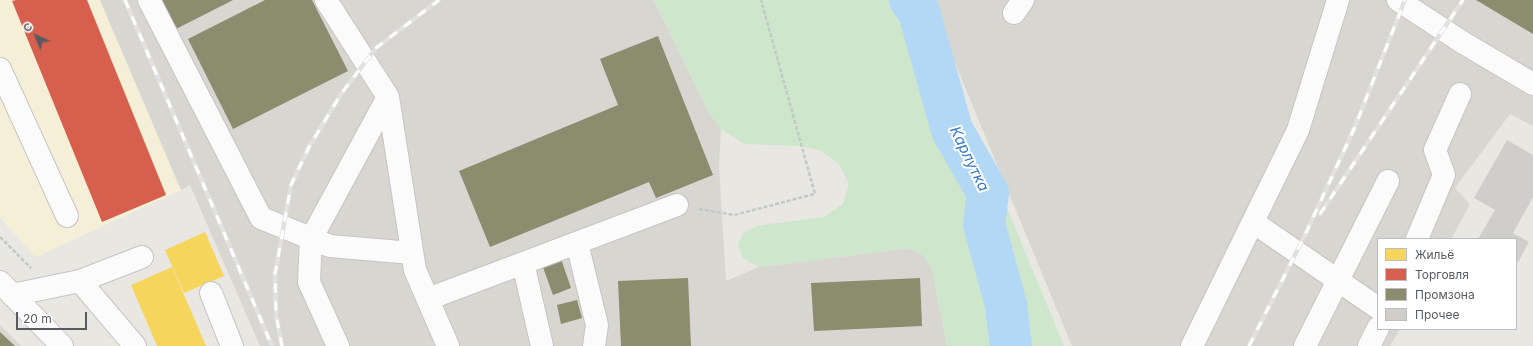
<!DOCTYPE html>
<html>
<head>
<meta charset="utf-8">
<style>
  body { margin:0 }
  #map { position:relative; width:1533px; height:346px; overflow:hidden; background:#e8e7e2; font-family:Inter,sans-serif }
  canvas { display:block }
  .legend { position:absolute; left:1377px; top:238px; width:140px; height:92px; box-sizing:border-box; background:#fff; border:1px solid #bcbdc0; margin:0; padding:5px 7px; list-style:none; font-size:12px; color:#575b61 }
  .legend li { display:flex; align-items:center; gap:8px; height:20px }
  .legend b { width:20px; border:1px solid #bcbdc0 }
  .north { position:absolute; left:16px; top:16px; width:40px; height:40px; -webkit-text-stroke:3px #fff; paint-order:stroke; rotate:316deg; font-size:11px; font-weight:700; line-height:16px; text-align:center; color:#575b61 }
  .north::after { content:''; display:block; margin:auto; width:14px; height:18px; background:#575b61; clip-path:polygon(50% 0,100% 100%,50% 72%,0 100%) }
  .scale { position:absolute; left:16px; top:312px; width:71px; height:18px; box-sizing:border-box; border:2px solid #575b61; border-top:0; padding-left:5px; font-size:12px; line-height:14px; white-space:nowrap; color:#575b61; -webkit-text-stroke:3px #fff; paint-order:stroke }
</style>
</head>
<body>
<div id="map">
<canvas width="1533" height="346"></canvas>
<ul class="legend">
<li><b style="height:11px;background:#f6d55c"></b>Жильё</li>
<li><b style="height:11px;background:#d6604d"></b>Торговля</li>
<li><b style="height:11px;background:#8c8c6e"></b>Промзона</li>
<li><b style="height:11px;background:#cfcecb"></b>Прочее</li>
</ul>
<div class="north">С</div>
<div class="scale">20 m</div>
</div>
<script>
const ctx = document.querySelector('canvas').getContext('2d');
ctx.lineJoin = 'round';
function paint(path, color) { ctx.fillStyle = color; ctx.fill(path, 'evenodd'); }
const toPath = rows => new Path2D(rows.map(r => 'M' + r).join(''));
function stroke(path, color, width, dash) { ctx.strokeStyle = color; ctx.lineWidth = width; ctx.lineCap = dash ? 'butt' : 'round'; ctx.setLineDash(dash || []); ctx.stroke(path); }
function label(font, color, halo, rows, align = 'center') {
  ctx.font = font + ' Inter,sans-serif'; ctx.lineWidth = 4; ctx.setLineDash([]); ctx.textBaseline = 'middle'; ctx.strokeStyle = halo; ctx.fillStyle = color; for (const [text, x, y, turn = 0] of rows) {
    ctx.save(); ctx.translate(x, y); ctx.rotate((+turn || 0) * Math.PI / 180); ctx.textAlign = isNaN(turn) ? turn : align; if (halo) ctx.strokeText(text, 0, 0); ctx.fillText(text, 0, 0); ctx.restore();
  }
}
paint(toPath([
  [0,0,100,0,181,190,36,257,0,218]
]), '#f5efd8');
paint(toPath([
  [100,0,654,0,707,109,721,129,719,166,726,281,759,267,910,248,923,255,932,269,947,346,260,346,190,185,181,190],
  [929,0,1533,0,1533,126,1510,114,1455,188,1470,204,1451,239,1378,239,1378,329,1400,329,1390,346,1072,346],
  [0,325,21,346,0,346]
]), '#d8d6d1');
paint(toPath([
  [654,0,921,0,1064,346,947,346,932,269,923,255,910,248,759,267,743,258,738,245,744,232,761,225,824,217,843,204,849,184,839,164,819,150,799,146,744,144,721,129,707,109]
]), '#cee6cb');
paint(toPath([
  [205,232,224,276,184,293,165,250],
  [172,267,206,346,157,346,131,285]
]), '#f6d55c');
paint(toPath([
  [16,0,87,0,166,195,102,222,12,1]
]), '#d6604d');
paint(toPath([
  [161,0,233,0,176,29],
  [265,0,312,0,348,71,233,129,188,39],
  [1476,0,1533,0,1533,34],
  [658,36,713,175,656,198,649,182,490,247,459,171,618,105,600,59],
  [560,256,571,288,553,295,541,262],
  [688,278,691,346,621,346,618,281],
  [920,278,922,326,814,331,811,283],
  [577,300,582,318,561,324,557,305],
  [0,332,15,346,0,346]
]), '#8c8c6e');
stroke(toPath([
  [910,0,919,12,952,130,988,193,984,224,1006,305,1011,346]
]), '#b2d8f6', 42);
paint(toPath([
  [1507,140,1533,155,1533,197,1513,233,1529,242,1518,262,1516,261,1516,239,1478,239,1495,210,1474,198]
]), '#cfcecb');
const minor = toPath([
  [149,0,261,218,330,246,412,253],
  [326,0,388,97,415,270,448,346],
  [1398,0,1462,42,1533,84],
  [1014,13,1023,0],
  [0,69,67,216],
  [1253,222,1378,308],
  [1417,239,1444,175,1435,150,1460,94],
  [577,243,597,325,594,346],
  [523,263,542,346],
  [80,281,142,257],
  [0,282,62,346],
  [211,293,232,346],
  [12,295,80,281,135,346],
  [428,299,677,205],
  [338,346,309,282,311,239,388,97],
  [1192,346,1298,130,1338,0],
  [1305,346,1388,181],
  [1369,346,1378,328]
]);
stroke(minor, '#c4c5c4', 24);
stroke(toPath([
  [699,209,734,215,815,194,761,0],
  [0,237,31,268]
]), '#c3c9c7', 2.5, [4, 2]);
stroke(minor, '#fcfbfb', 22);
const rail = toPath([
  [125,0,272,346],
  [1320,214,1463,0],
  [282,346,276,315,275,274,291,185,309,147,341,94,376,48,439,0],
  [1249,346,1305,235,1354,129,1405,0]
]);
stroke(rail, '#e1e1e0', 4.5);
stroke(rail, '#fff', 3, [9]);
label('italic 15px', '#3577c0', '#fff', [
  ["Карлутка",969,159,64]
]);
</script>
</body>
</html>
